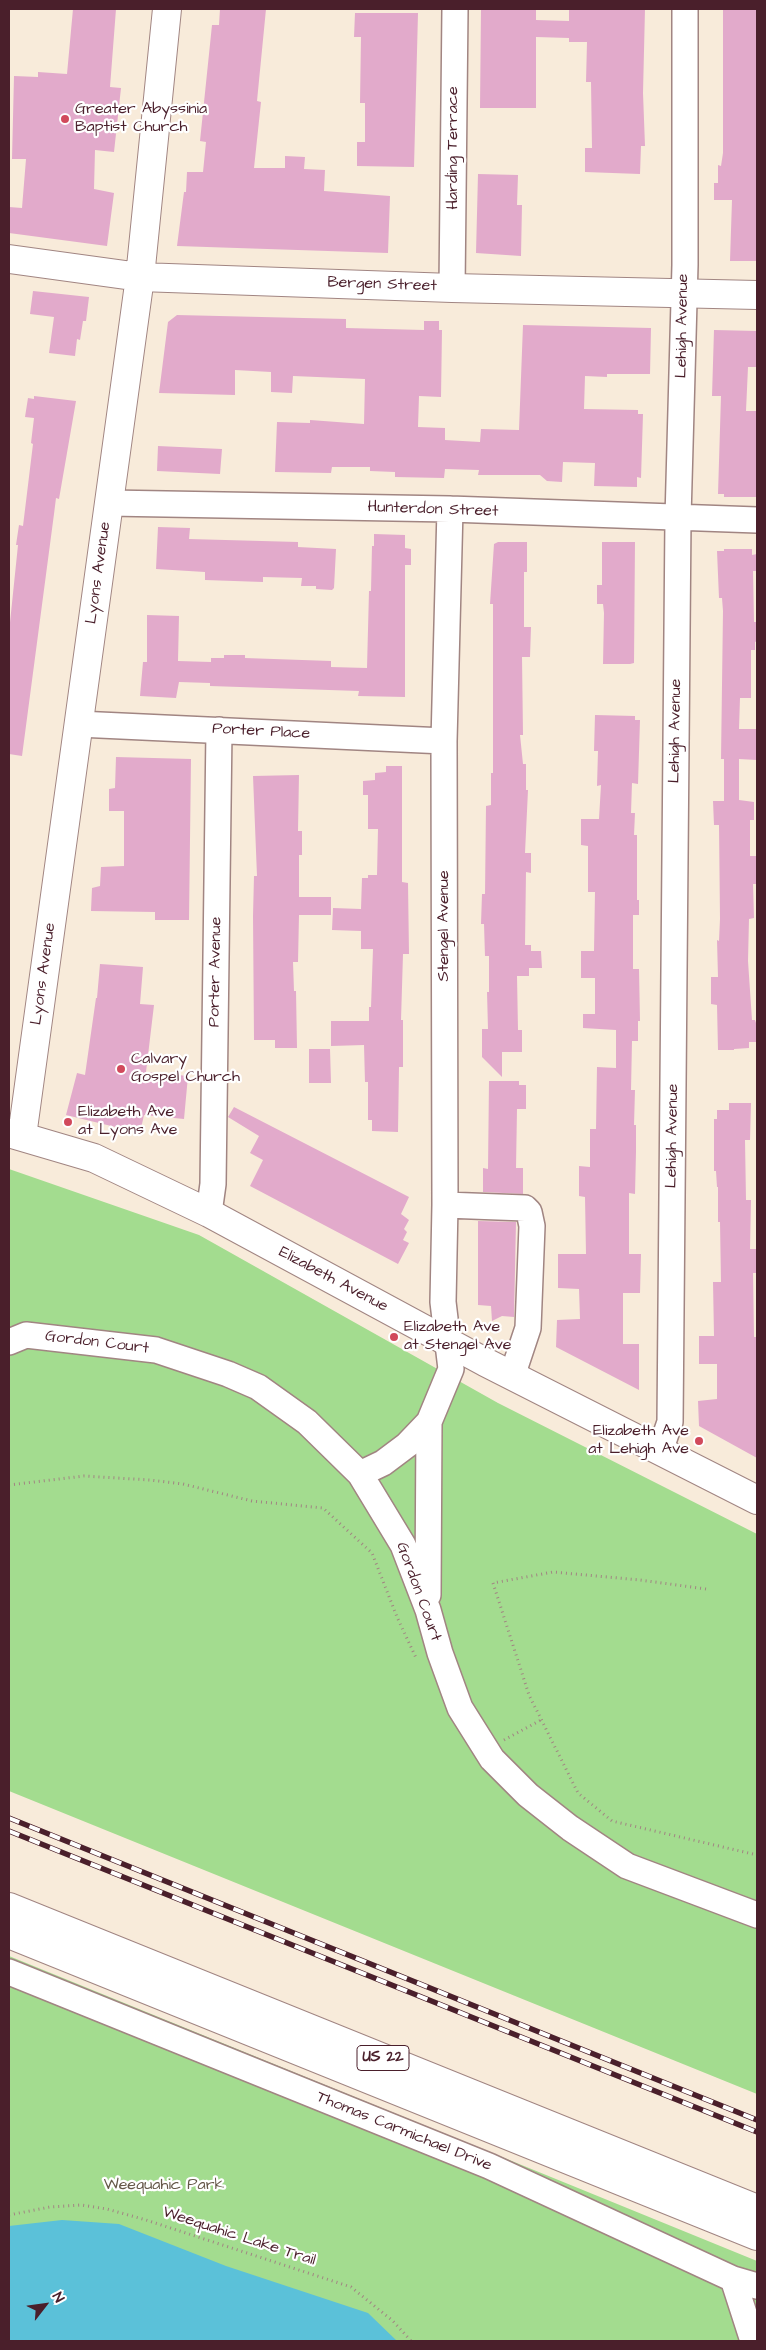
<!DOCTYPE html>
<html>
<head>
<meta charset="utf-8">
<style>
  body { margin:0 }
  #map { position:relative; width:766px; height:2350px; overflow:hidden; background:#f8ebda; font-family:"Architects Daughter",sans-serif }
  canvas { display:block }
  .frame { position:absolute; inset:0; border:10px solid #4a1f2b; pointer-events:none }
  .north { position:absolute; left:20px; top:2280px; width:50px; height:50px; -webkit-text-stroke:4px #fff; paint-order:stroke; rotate:60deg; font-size:14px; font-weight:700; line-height:20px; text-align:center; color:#4a1f2b }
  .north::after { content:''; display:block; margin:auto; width:18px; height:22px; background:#4a1f2b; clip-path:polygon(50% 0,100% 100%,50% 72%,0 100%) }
</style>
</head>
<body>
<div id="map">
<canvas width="766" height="2350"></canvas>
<div class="frame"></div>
<div class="north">N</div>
</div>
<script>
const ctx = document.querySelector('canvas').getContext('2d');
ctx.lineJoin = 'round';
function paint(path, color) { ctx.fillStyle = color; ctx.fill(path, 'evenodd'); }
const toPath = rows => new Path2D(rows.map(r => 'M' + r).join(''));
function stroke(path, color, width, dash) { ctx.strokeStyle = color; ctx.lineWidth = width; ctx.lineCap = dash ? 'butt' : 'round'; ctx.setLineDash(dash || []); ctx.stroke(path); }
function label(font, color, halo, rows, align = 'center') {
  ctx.font = font + ' "Architects Daughter",sans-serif'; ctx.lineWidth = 4.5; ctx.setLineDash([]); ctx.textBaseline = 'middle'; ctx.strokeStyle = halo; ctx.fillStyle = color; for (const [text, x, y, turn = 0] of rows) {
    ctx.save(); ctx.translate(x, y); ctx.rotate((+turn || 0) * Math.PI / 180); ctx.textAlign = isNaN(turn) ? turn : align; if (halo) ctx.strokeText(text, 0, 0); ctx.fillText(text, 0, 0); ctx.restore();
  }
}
paint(toPath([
  [9,1169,199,1235,498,1403,757,1534,757,2094,9,1791],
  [9,1956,757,2261,757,2341,9,2341]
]), '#a3dc8f');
paint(toPath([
  [62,2220,119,2224,226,2266,368,2313,397,2341,9,2341,9,2226]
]), '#5bc1d9');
paint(toPath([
  [73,9,116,9,110,87,121,88,114,152,95,150,94,189,114,193,107,246,9,233,9,207,22,208,26,159,12,159,14,76,38,77,38,72,67,74],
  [220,9,266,9,257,101,261,102,254,168,285,168,285,156,305,157,304,169,325,170,324,191,390,196,388,253,177,246,184,192,186,192,187,172,203,172,206,142,200,141,212,25,219,25],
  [481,9,536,9,536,20,569,21,569,9,645,9,643,93,645,146,641,146,640,174,585,172,585,148,592,148,591,82,586,82,587,42,569,42,569,38,536,37,536,108,480,108],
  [723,9,757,9,757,261,730,261,732,200,714,200,714,183,718,183,718,165,721,166,723,153],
  [355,13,418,13,414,167,357,166,357,142,365,142,365,103,360,103,361,37,354,37],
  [478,174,518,175,517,205,522,205,521,256,476,253],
  [33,291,89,297,86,321,83,321,80,340,77,339,75,356,49,353,54,317,30,314],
  [177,315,346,319,346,328,424,330,424,321,439,321,439,330,442,330,441,397,419,396,418,427,445,428,445,440,480,442,481,429,519,430,523,325,651,328,650,374,607,374,607,377,585,376,584,409,638,410,638,414,643,414,641,478,637,477,637,487,594,486,595,463,563,462,562,482,547,481,540,475,478,475,479,470,445,469,444,478,395,477,395,472,370,471,370,467,332,467,331,473,275,472,277,422,310,423,310,420,364,424,365,379,293,376,292,393,271,392,271,372,235,370,235,395,159,393,168,322],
  [714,330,757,331,757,367,748,367,746,411,757,411,757,497,724,497,724,494,718,494,721,396,712,396],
  [34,396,76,401,59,499,56,498,54,514,22,756,9,754,9,632,18,545,16,545,19,525,23,526,33,444,31,443,34,418,25,417,28,398,34,399],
  [158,446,222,449,220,474,157,471],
  [158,527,190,528,189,539,298,542,298,547,336,549,334,588,332,590,316,589,316,586,301,586,302,578,263,577,263,582,205,580,205,572,156,569],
  [374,534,405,535,405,548,411,549,411,565,405,565,405,697,358,696,359,691,210,686,210,683,179,682,176,698,140,696,143,662,147,662,147,615,179,616,178,661,211,662,211,658,224,658,224,655,245,655,245,658,331,661,331,667,367,668,369,591,371,591,372,546,374,546],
  [498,542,527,542,527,572,524,572,524,627,531,627,530,657,522,657,523,735,520,735,523,764,526,764,526,790,528,790,525,853,531,853,531,873,526,872,525,945,531,945,531,951,541,951,542,968,529,968,529,976,517,976,518,1030,522,1030,522,1052,502,1052,502,1077,482,1057,482,1029,488,1029,487,992,489,992,489,956,485,956,484,924,481,924,482,894,485,894,486,806,491,805,491,773,493,773,493,604,490,604,494,544],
  [602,542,635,542,634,663,630,664,603,664,604,613,603,604,597,604,597,585,602,585],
  [724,549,752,549,752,555,757,554,757,571,753,571,754,622,757,622,757,641,755,642,755,650,751,650,751,698,740,698,739,729,757,729,757,760,739,759,739,800,754,802,754,820,750,820,750,856,757,856,757,884,753,884,754,918,749,919,748,961,752,1020,755,1020,756,1023,756,1042,749,1042,749,1048,734,1049,734,1050,718,1050,717,1005,711,1004,711,977,718,977,717,940,719,941,720,919,719,825,714,825,713,801,724,801,724,759,721,759,723,611,722,598,719,598,717,551,724,551],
  [595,715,635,716,635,720,640,720,638,784,632,783,631,813,635,813,634,835,637,835,637,900,639,900,639,915,633,915,633,969,639,969,640,1021,638,1021,638,1041,632,1041,631,1090,635,1090,634,1125,636,1125,636,1152,635,1194,629,1193,629,1254,641,1254,640,1293,623,1293,623,1344,639,1344,639,1390,556,1347,557,1320,580,1319,579,1289,558,1288,558,1254,586,1254,585,1197,579,1196,579,1166,590,1167,590,1129,596,1129,597,1067,616,1068,616,1030,583,1028,583,1014,595,1014,595,978,581,978,581,951,594,951,595,892,588,892,588,846,581,845,581,819,599,819,601,785,597,786,598,751,594,751],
  [116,757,191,759,189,920,155,920,155,912,91,911,92,888,100,886,101,867,124,866,124,811,109,811,109,789,115,788],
  [386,766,402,766,402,882,408,883,409,954,403,954,401,1020,403,1020,403,1067,399,1067,398,1132,372,1131,372,1120,368,1120,368,1082,365,1082,364,1045,331,1046,331,1021,369,1021,369,1007,371,1007,373,949,361,949,361,931,332,930,333,908,361,909,362,878,368,878,368,875,377,875,378,829,368,829,368,795,363,795,363,781,375,780,375,773,386,772],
  [299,775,298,831,302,831,302,855,299,855,299,897,331,897,331,915,299,915,298,962,293,962,294,991,296,991,297,1048,275,1048,275,1040,254,1040,253,916,254,876,257,876,253,776],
  [100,964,143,967,140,1004,154,1005,146,1072,188,1076,184,1119,144,1115,140,1133,66,1115,77,1073,85,1075,96,998,97,998],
  [309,1049,330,1049,331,1083,309,1083],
  [489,1081,519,1081,519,1085,526,1085,526,1109,517,1109,516,1168,523,1168,523,1194,483,1192,483,1168,488,1169],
  [729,1103,751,1103,750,1140,745,1140,746,1200,751,1200,750,1249,757,1249,757,1273,753,1273,754,1337,757,1337,757,1458,699,1426,698,1401,717,1399,717,1364,699,1364,699,1336,714,1336,713,1282,721,1282,720,1222,718,1222,718,1187,717,1187,716,1171,714,1171,714,1119,717,1119,717,1110,729,1110],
  [234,1107,409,1197,401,1214,409,1220,404,1229,407,1232,403,1240,409,1243,398,1264,250,1186,263,1160,250,1153,259,1136,228,1117],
  [478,1221,516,1222,514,1317,502,1316,492,1321,491,1306,478,1305]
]), '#e2aacb');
const minor = toPath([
  [452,288,455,9],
  [109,503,450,509,757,520],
  [78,724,444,741],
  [445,1205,525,1208,529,1212,532,1226,528,1328,512,1376],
  [209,1213,213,1184,219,730],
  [9,1342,26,1335,156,1350,228,1374,258,1387,307,1422,360,1474,403,1545,428,1610,440,1653,460,1708,492,1759,528,1795,570,1828,627,1866,757,1915],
  [660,1451,670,1422,678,518,685,265,685,9],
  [360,1474,383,1463,407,1445,429,1422,451,1369,443,1302,445,1205,444,741,450,509],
  [428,1595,429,1422],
  [9,1972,489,2166,733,2279,753,2341],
  [733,2279,757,2286]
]);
const major = toPath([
  [9,259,140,277,452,288,757,295],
  [9,1133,94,1158,209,1213,485,1362,757,1500],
  [22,1136,140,277,167,9]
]);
const highway = toPath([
  [9,1907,757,2209],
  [9,1934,757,2236]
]);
stroke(minor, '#a18582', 28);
stroke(major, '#a18582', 30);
stroke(highway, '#a18582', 30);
stroke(toPath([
  [9,1485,84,1476,150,1480,183,1484,252,1501,323,1508,372,1553,397,1617,417,1660],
  [706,1589,640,1580,553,1572,493,1583,529,1695,578,1793,612,1821,757,1855],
  [504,1740,541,1720],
  [9,2215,50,2207,81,2205,107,2209,146,2220,351,2287,393,2321,411,2341]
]), '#a18582', 3, [1, 4]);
stroke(minor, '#fff', 25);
stroke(major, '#fff', 28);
stroke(highway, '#fff', 28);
const rail = toPath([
  [9,1818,757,2120],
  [9,1831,757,2132]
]);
stroke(rail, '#4a1f2b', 5.5);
stroke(rail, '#fff', 4, [11]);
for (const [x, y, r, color] of [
  [65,119,5,"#d1495b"],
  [121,1069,5,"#d1495b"],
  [68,1122,5,"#d1495b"],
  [394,1337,5,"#d1495b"],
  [699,1441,5,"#d1495b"]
]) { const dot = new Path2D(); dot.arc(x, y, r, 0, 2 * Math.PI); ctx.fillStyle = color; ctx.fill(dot); stroke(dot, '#fff', 2); }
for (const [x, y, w] of [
  [383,2058,52]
]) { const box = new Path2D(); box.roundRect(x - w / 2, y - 12.5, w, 25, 4); ctx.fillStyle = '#fff'; ctx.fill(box); stroke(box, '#4a1f2b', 1); }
label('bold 15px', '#4a1f2b', null, [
  ["US 22",383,2058]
]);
label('16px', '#4a1f2b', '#fff', [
  ["Greater Abyssinia",75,110],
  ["Baptist Church",75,128],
  ["Calvary",131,1060],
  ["Gospel Church",131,1078],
  ["Elizabeth Ave",78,1113],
  ["at Lyons Ave",78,1131],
  ["Elizabeth Ave",404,1328],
  ["at Stengel Ave",404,1346],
  ["Elizabeth Ave",689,1432,"right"],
  ["at Lehigh Ave",689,1450,"right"]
], 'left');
label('16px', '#4a1f2b', '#fff', [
  ["Harding Terrace",454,148,-90],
  ["Bergen Street",382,285,2],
  ["Lehigh Avenue",683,326,-89],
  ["Hunterdon Street",433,510,2],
  ["Lyons Avenue",99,573,-82],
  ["Lehigh Avenue",676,731,-89],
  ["Porter Place",261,732,3],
  ["Stengel Avenue",445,926,-90],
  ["Porter Avenue",216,972,-89],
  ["Lyons Avenue",44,974,-82],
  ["Lehigh Avenue",673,1136,-89],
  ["Elizabeth Avenue",333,1280,28],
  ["Gordon Court",97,1343,7],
  ["Gordon Court",418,1592,70],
  ["Thomas Carmichael Drive",404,2132,22],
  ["Weequahic Lake Trail",239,2237,18]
]);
label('16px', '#655849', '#fff', [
  ["Weequahic Park",164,2186]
]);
</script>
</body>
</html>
